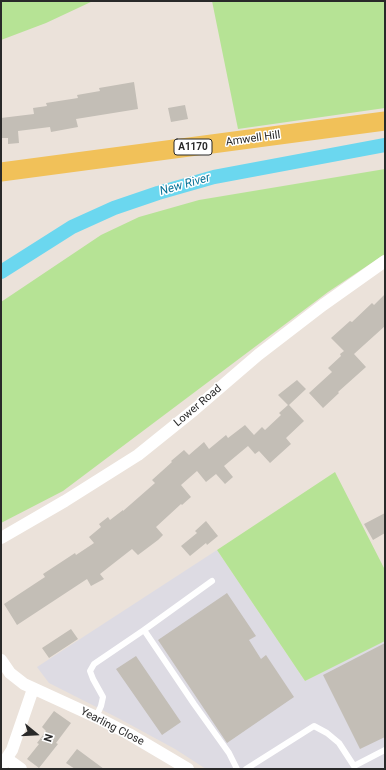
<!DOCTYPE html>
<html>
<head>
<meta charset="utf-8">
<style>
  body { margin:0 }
  #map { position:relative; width:386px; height:770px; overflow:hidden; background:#ebe2da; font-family:Roboto,sans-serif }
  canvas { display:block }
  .frame { position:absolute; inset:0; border:2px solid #292929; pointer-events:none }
  .north { position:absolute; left:16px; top:714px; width:40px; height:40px; -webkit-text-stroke:3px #fff; paint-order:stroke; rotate:108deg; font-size:11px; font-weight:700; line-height:16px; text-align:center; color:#292929 }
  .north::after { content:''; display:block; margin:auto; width:14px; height:18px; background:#292929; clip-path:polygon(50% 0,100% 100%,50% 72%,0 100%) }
</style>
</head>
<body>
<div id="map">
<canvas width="386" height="770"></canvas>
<div class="frame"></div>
<div class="north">N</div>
</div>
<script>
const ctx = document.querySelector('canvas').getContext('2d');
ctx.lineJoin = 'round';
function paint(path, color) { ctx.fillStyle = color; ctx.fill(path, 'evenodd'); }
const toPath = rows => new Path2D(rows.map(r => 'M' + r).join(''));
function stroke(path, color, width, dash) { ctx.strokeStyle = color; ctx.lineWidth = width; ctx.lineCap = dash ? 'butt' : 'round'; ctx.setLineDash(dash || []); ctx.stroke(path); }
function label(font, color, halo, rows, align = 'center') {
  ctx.font = font + ' Roboto,sans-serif'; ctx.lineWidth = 3; ctx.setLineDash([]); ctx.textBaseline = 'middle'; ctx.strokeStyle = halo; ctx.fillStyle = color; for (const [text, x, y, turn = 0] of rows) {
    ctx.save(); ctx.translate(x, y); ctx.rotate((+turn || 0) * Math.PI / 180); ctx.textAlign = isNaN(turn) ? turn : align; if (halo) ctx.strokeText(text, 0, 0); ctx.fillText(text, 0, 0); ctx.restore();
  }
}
paint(toPath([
  [217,550,305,681,385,641,385,769,206,769,175,749,118,718,49,683,37,667]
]), '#dddbe3');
paint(toPath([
  [1,1,93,1,46,23,1,40],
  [212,1,385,1,385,108,238,129],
  [385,169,385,254,328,292,63,491,1,523,1,302,101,235,139,217,199,200],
  [335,472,384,568,385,568,385,641,305,681,217,550]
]), '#b6e395');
stroke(toPath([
  [1,272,72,227,114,208,158,193,214,177,385,145]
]), '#6bd7ef', 14);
paint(toPath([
  [134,82,138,109,76,119,78,127,51,132,50,127,18,131,19,143,8,144,8,138,1,138,1,118,34,114,33,108,47,106,46,103,78,98,77,95,100,91,99,88],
  [185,105,188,119,171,122,168,108],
  [385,294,385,326,354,354,366,367,338,392,339,393,323,408,309,393,332,372,328,368,341,356,340,354,344,351,331,338,350,321,352,322,372,303,374,305],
  [297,380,306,389,289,405,304,421,286,438,291,444,270,463,259,451,255,454,248,446,224,466,233,477,225,484,216,474,206,482,197,471,181,485,191,497,182,505,181,504,156,527,163,535,158,540,138,555,132,549,100,574,104,579,91,586,87,579,17,625,4,604,45,577,43,574,75,553,76,555,94,543,89,537,101,527,99,524,108,517,110,520,123,510,123,511,155,483,152,480,172,462,171,461,184,450,189,455,204,442,209,449,226,435,228,438,245,425,254,435,262,427,265,430,281,415,279,413,288,405,278,395],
  [385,513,385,533,373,540,364,524],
  [206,521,218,536,207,545,206,543,190,556,181,546,197,533,195,531],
  [227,593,256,636,249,640,261,659,266,655,294,697,227,743,158,640],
  [71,629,78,639,49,658,42,648],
  [385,643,385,737,360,749,323,675],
  [136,656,181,722,162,735,116,669],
  [54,711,71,723,56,743,58,744,39,768,27,759,39,744,37,743,46,731,42,727],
  [77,749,104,769,75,769,66,763]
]), '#c3beb6');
stroke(toPath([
  [144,630,212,581],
  [96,717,101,706,103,697,93,679,90,671,94,664,144,630,194,704,229,753,237,769],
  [246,769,314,726,327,733,339,743,354,766,385,750]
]), '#fff', 6);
stroke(toPath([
  [1,538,65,501,138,455,194,410,258,355,323,305,385,261],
  [1,660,10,673,24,684,96,717,129,734,188,769],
  [7,759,21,769],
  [1,767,12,750,33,689]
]), '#fff', 12);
stroke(toPath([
  [1,172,385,121]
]), '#f1c159', 19);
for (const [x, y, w] of [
  [193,147,38]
]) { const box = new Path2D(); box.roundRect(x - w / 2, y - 8, w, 16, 3); ctx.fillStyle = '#fff'; ctx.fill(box); stroke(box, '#292929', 1); }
label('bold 10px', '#292929', null, [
  ["A1170",193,147]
]);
label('11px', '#292929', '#fff', [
  ["Amwell Hill",253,139,-8],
  ["Lower Road",198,406,-40],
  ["Yearling Close",112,727,27]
]);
label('italic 12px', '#0c7599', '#fff', [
  ["New River",185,185,-16]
]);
</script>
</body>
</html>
